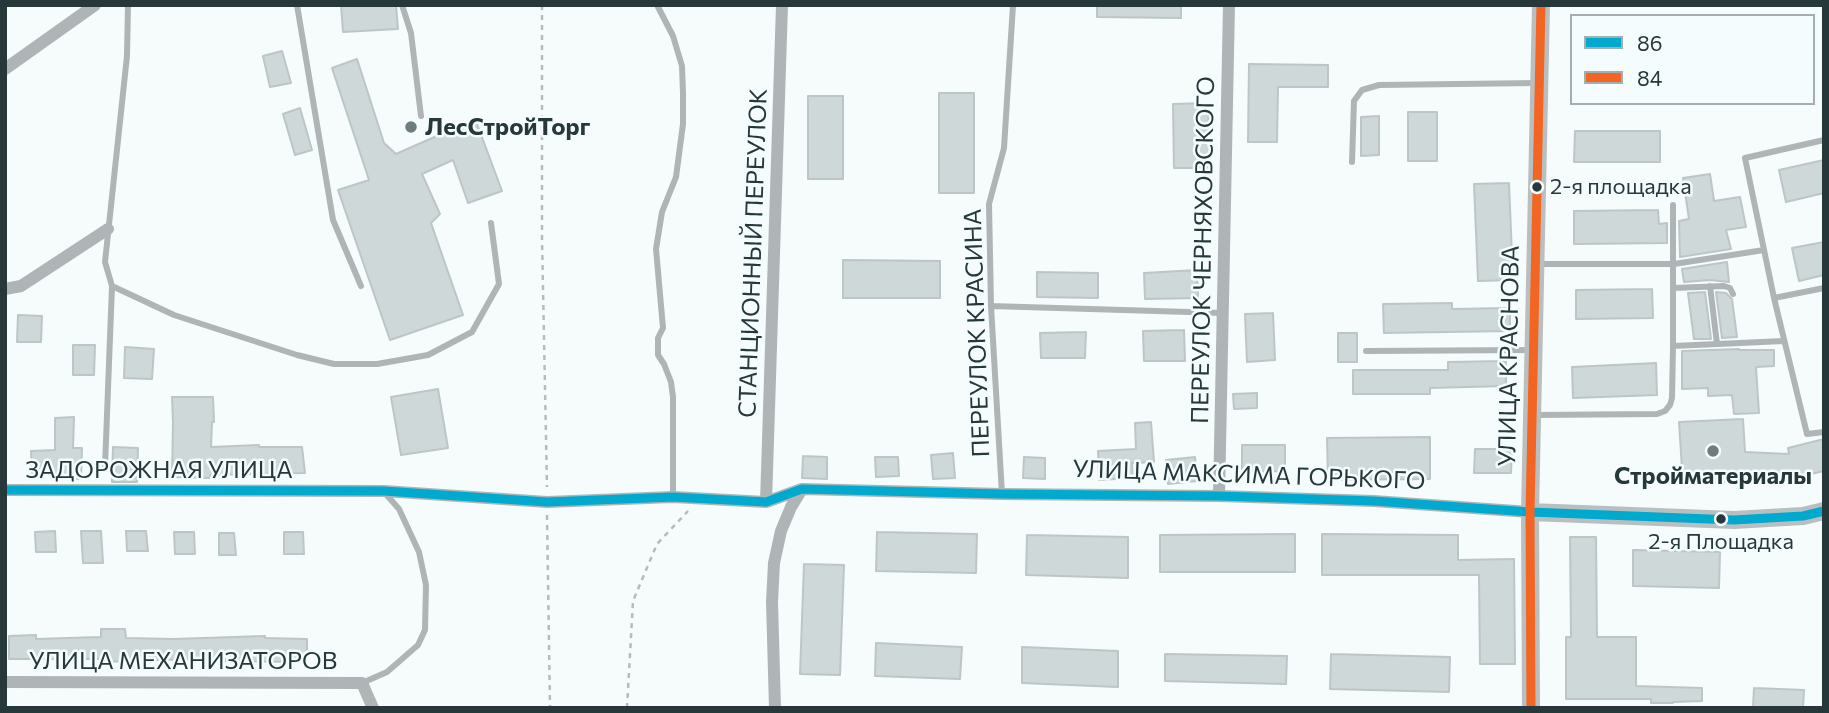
<!DOCTYPE html>
<html>
<head>
<meta charset="utf-8">
<style>
  body { margin:0 }
  #map { position:relative; width:1829px; height:713px; overflow:hidden; background:#f6fbfb; font-family:Commissioner,sans-serif }
  canvas { display:block }
  .frame { position:absolute; inset:0; border:7px solid #27383a; pointer-events:none }
  .legend { position:absolute; left:1570px; top:14px; width:245px; height:91px; box-sizing:border-box; background:#f4fcfd; border:2px solid #a2aeaf; margin:0; padding:9px 12px; list-style:none; font-size:21px; color:#27383a }
  .legend li { display:flex; align-items:center; gap:14px; height:35px }
  .legend b { width:35px; border:2px solid #a2aeaf }
</style>
</head>
<body>
<div id="map">
<canvas width="1829" height="713"></canvas>
<div class="frame"></div>
<ul class="legend">
<li><b style="height:9px;background:#00a9ce"></b>86</li>
<li><b style="height:9px;background:#f26522"></b>84</li>
</ul>
</div>
<script>
const ctx = document.querySelector('canvas').getContext('2d');
ctx.lineJoin = 'round';
function paint(path, color) { ctx.fillStyle = color; ctx.fill(path, 'evenodd'); }
const toPath = rows => new Path2D(rows.map(r => 'M' + r).join(''));
function stroke(path, color, width, dash) { ctx.strokeStyle = color; ctx.lineWidth = width; ctx.lineCap = dash ? 'butt' : 'round'; ctx.setLineDash(dash || []); ctx.stroke(path); }
function label(font, color, halo, rows, align = 'center') {
  ctx.font = font + ' Commissioner,sans-serif'; ctx.lineWidth = 5; ctx.setLineDash([]); ctx.textBaseline = 'middle'; ctx.strokeStyle = halo; ctx.fillStyle = color; for (const [text, x, y, turn = 0] of rows) {
    ctx.save(); ctx.translate(x, y); ctx.rotate((+turn || 0) * Math.PI / 180); ctx.textAlign = isNaN(turn) ? turn : align; if (halo) ctx.strokeText(text, 0, 0); ctx.fillText(text, 0, 0); ctx.restore();
  }
}
const building = toPath([
  [341,5,396,5,398,29,343,32,341,5],
  [1097,5,1181,5,1181,18,1097,17,1097,5],
  [282,51,291,83,270,87,263,56,282,51],
  [357,59,384,143,396,154,448,131,476,121,502,191,468,203,453,160,422,174,440,214,431,223,463,315,390,340,338,190,369,180,332,68,357,59],
  [1249,64,1328,65,1328,87,1278,87,1277,142,1248,142,1249,64],
  [939,93,974,93,974,193,939,193,939,93],
  [808,96,843,96,843,179,808,179,808,96],
  [1208,103,1210,168,1174,168,1173,104,1208,103],
  [300,108,312,150,295,155,283,114,300,108],
  [1408,112,1437,112,1437,161,1408,161,1408,112],
  [1379,116,1379,155,1361,156,1361,117,1379,116],
  [1575,131,1660,131,1660,162,1574,162,1575,131],
  [1824,160,1824,193,1786,202,1779,170,1824,160],
  [1710,174,1714,201,1740,197,1746,227,1726,230,1731,249,1680,257,1679,221,1689,219,1683,178,1710,174],
  [1509,183,1513,280,1478,281,1474,184,1509,183],
  [1658,210,1659,224,1667,223,1667,243,1574,244,1574,211,1658,210],
  [1824,242,1824,275,1799,281,1792,248,1824,242],
  [843,260,940,261,940,298,843,298,843,260],
  [1727,262,1729,282,1710,280,1684,282,1682,269,1727,262],
  [1197,270,1198,298,1145,299,1144,273,1197,270],
  [1037,272,1098,273,1098,298,1037,297,1037,272],
  [1652,289,1653,318,1576,319,1576,290,1652,289],
  [1705,292,1711,339,1694,339,1688,293,1705,292],
  [1716,292,1726,293,1732,299,1737,337,1722,338,1716,292],
  [1452,303,1452,309,1510,308,1510,331,1384,333,1383,304,1452,303],
  [1273,313,1275,360,1247,362,1245,314,1273,313],
  [18,315,42,316,41,342,17,342,18,315],
  [1184,330,1185,361,1144,361,1143,331,1184,330],
  [1086,332,1085,358,1041,358,1040,333,1086,332],
  [1338,333,1357,333,1357,362,1338,362,1338,333],
  [73,345,95,345,94,375,73,375,73,345],
  [125,347,154,349,152,379,124,378,125,347],
  [1739,349,1739,350,1774,350,1774,366,1756,367,1759,413,1734,414,1732,395,1708,396,1708,388,1682,389,1682,351,1739,349],
  [1506,361,1506,386,1430,388,1430,394,1353,394,1353,370,1448,370,1448,362,1506,361],
  [1656,363,1657,395,1573,398,1572,367,1656,363],
  [438,389,448,448,401,455,391,397,438,389],
  [1257,393,1257,408,1234,409,1233,394,1257,393],
  [172,397,213,397,214,422,212,422,211,447,259,445,259,447,302,447,305,473,210,475,210,478,172,477,173,422,172,397],
  [74,417,73,448,82,448,81,479,55,478,55,474,32,474,31,451,55,450,55,418,74,417],
  [1743,419,1745,452,1789,454,1788,448,1824,439,1824,471,1785,480,1747,479,1747,481,1683,484,1679,422,1743,419],
  [1151,422,1154,462,1132,463,1133,478,1099,480,1098,451,1136,449,1135,423,1151,422],
  [1430,437,1430,479,1328,480,1327,438,1430,437],
  [1242,445,1285,445,1285,471,1242,472,1242,445],
  [113,447,138,448,137,482,112,482,113,447],
  [1475,449,1512,449,1511,473,1474,473,1475,449],
  [953,453,955,478,933,479,931,455,953,453],
  [803,456,827,457,827,479,802,478,803,456],
  [875,457,898,457,899,476,876,477,875,457],
  [1024,457,1045,458,1045,479,1023,478,1024,457],
  [1195,457,1197,481,1168,484,1166,460,1195,457],
  [55,531,56,552,36,552,35,532,55,531],
  [81,531,101,531,103,563,83,563,81,531],
  [126,531,146,531,148,551,127,551,126,531],
  [174,532,194,532,195,554,175,554,174,532],
  [284,532,303,532,304,554,284,554,284,532],
  [877,532,977,534,976,573,876,571,877,532],
  [219,533,234,533,236,555,219,555,219,533],
  [1295,534,1295,572,1160,572,1160,535,1295,534],
  [1322,534,1458,535,1458,560,1514,559,1515,664,1480,664,1479,575,1322,575,1322,534],
  [1027,535,1128,537,1128,578,1026,575,1027,535],
  [1570,537,1596,537,1597,637,1636,637,1636,686,1702,688,1702,701,1673,702,1673,703,1651,703,1651,699,1566,699,1566,637,1571,637,1570,537],
  [1633,550,1720,552,1719,588,1633,586,1633,550],
  [804,564,844,565,840,675,800,674,804,564],
  [101,629,125,629,126,638,173,639,265,636,265,638,307,639,307,662,194,661,194,659,102,662,102,659,9,659,9,636,36,635,36,639,101,637,101,629],
  [876,643,962,647,960,679,875,676,876,643],
  [1022,647,1118,651,1118,687,1022,683,1022,647],
  [1165,654,1287,656,1286,684,1165,681,1165,654],
  [1331,654,1450,657,1449,692,1330,689,1331,654],
  [1754,688,1804,690,1803,708,1753,708,1754,688]
]);
paint(building, '#ced8d9');
stroke(building, '#bcc6c7', 2);
stroke(toPath([
  [542,5,542,238,547,487],
  [547,515,550,708],
  [627,708,633,601,657,544,688,511]
]), '#b6bbbb', 2.5, [5, 5]);
stroke(toPath([
  [128,5,127,56,105,262,112,286,174,315,297,355,334,364,377,364,428,355,472,332,499,284,491,223],
  [297,5,333,220,361,286],
  [402,5,411,33,421,116],
  [657,5,673,36,682,66,683,93,683,124,676,177,662,212,656,249,663,328,658,338,658,355,664,364,671,382,673,397,673,497],
  [1824,140,1745,158,1774,298,1807,434,1824,432],
  [1352,162,1354,101,1362,90,1379,85,1537,83],
  [1673,205,1673,346,1784,341],
  [1537,264,1674,264,1764,250],
  [1710,286,1717,344],
  [1674,288,1724,286,1730,288,1733,294],
  [1774,298,1824,288],
  [991,306,1222,313],
  [1366,351,1532,350],
  [1535,415,1657,414,1665,411,1670,405,1672,398,1673,346],
  [105,466,112,286],
  [1002,494,991,306,989,204,1004,148,1013,5],
  [362,683,387,672,402,659,418,645,425,630,426,585,419,552,399,509,385,493]
]), '#afb5b6', 6);
stroke(toPath([
  [5,69,95,5],
  [5,289,21,286,108,229],
  [5,490,384,491,547,502,673,497,766,502,802,489,1002,494,1219,496,1374,501,1530,512],
  [1219,496,1229,5],
  [766,502,782,5],
  [5,682,362,683,373,708],
  [775,708,772,602,774,563,781,531,791,507,802,489]
]), '#afb5b6', 12);
stroke(toPath([
  [1530,512,1734,520,1803,516,1824,511],
  [1531,708,1530,512,1541,5]
]), '#b9bfc0', 18);
stroke(toPath([
  [5,490,384,491,547,502,673,497,766,502,802,489,1002,494,1219,496,1374,501,1530,512,1734,520,1803,516,1824,511]
]), '#00a9ce', 9);
stroke(toPath([
  [1531,708,1530,512,1541,5]
]), '#f26522', 9);
for (const [x, y, r, color] of [
  [411,127,7,"#6f7c7e"],
  [1537,187,6,"#27383a"],
  [1713,451,7,"#6f7c7e"],
  [1721,519,6,"#27383a"]
]) { const dot = new Path2D(); dot.arc(x, y, r, 0, 2 * Math.PI); ctx.fillStyle = color; ctx.fill(dot); stroke(dot, '#f4fcfd', 2.5); }
label('22px', '#27383a', '#f4fcfd', [
  ["2-я площадка",1550,187],
  ["2-я Площадка",1721,542,"center"]
], 'left');
label('bold 24px', '#27383a', '#f4fcfd', [
  ["ЛесСтройТорг",425,127],
  ["Стройматериалы",1713,476,"center"]
], 'left');
label('24px', '#27383a', '#f4fcfd', [
  ["ПЕРЕУЛОК ЧЕРНЯХОВСКОГО",1203,250,-89],
  ["СТАНЦИОННЫЙ ПЕРЕУЛОК",753,253,-88],
  ["ПЕРЕУЛОК КРАСИНА",977,333,-92],
  ["УЛИЦА КРАСНОВА",1509,356,-89],
  ["ЗАДОРОЖНАЯ УЛИЦА",159,470],
  ["УЛИЦА МАКСИМА ГОРЬКОГО",1249,475,2],
  ["УЛИЦА МЕХАНИЗАТОРОВ",183,661]
]);
</script>
</body>
</html>
